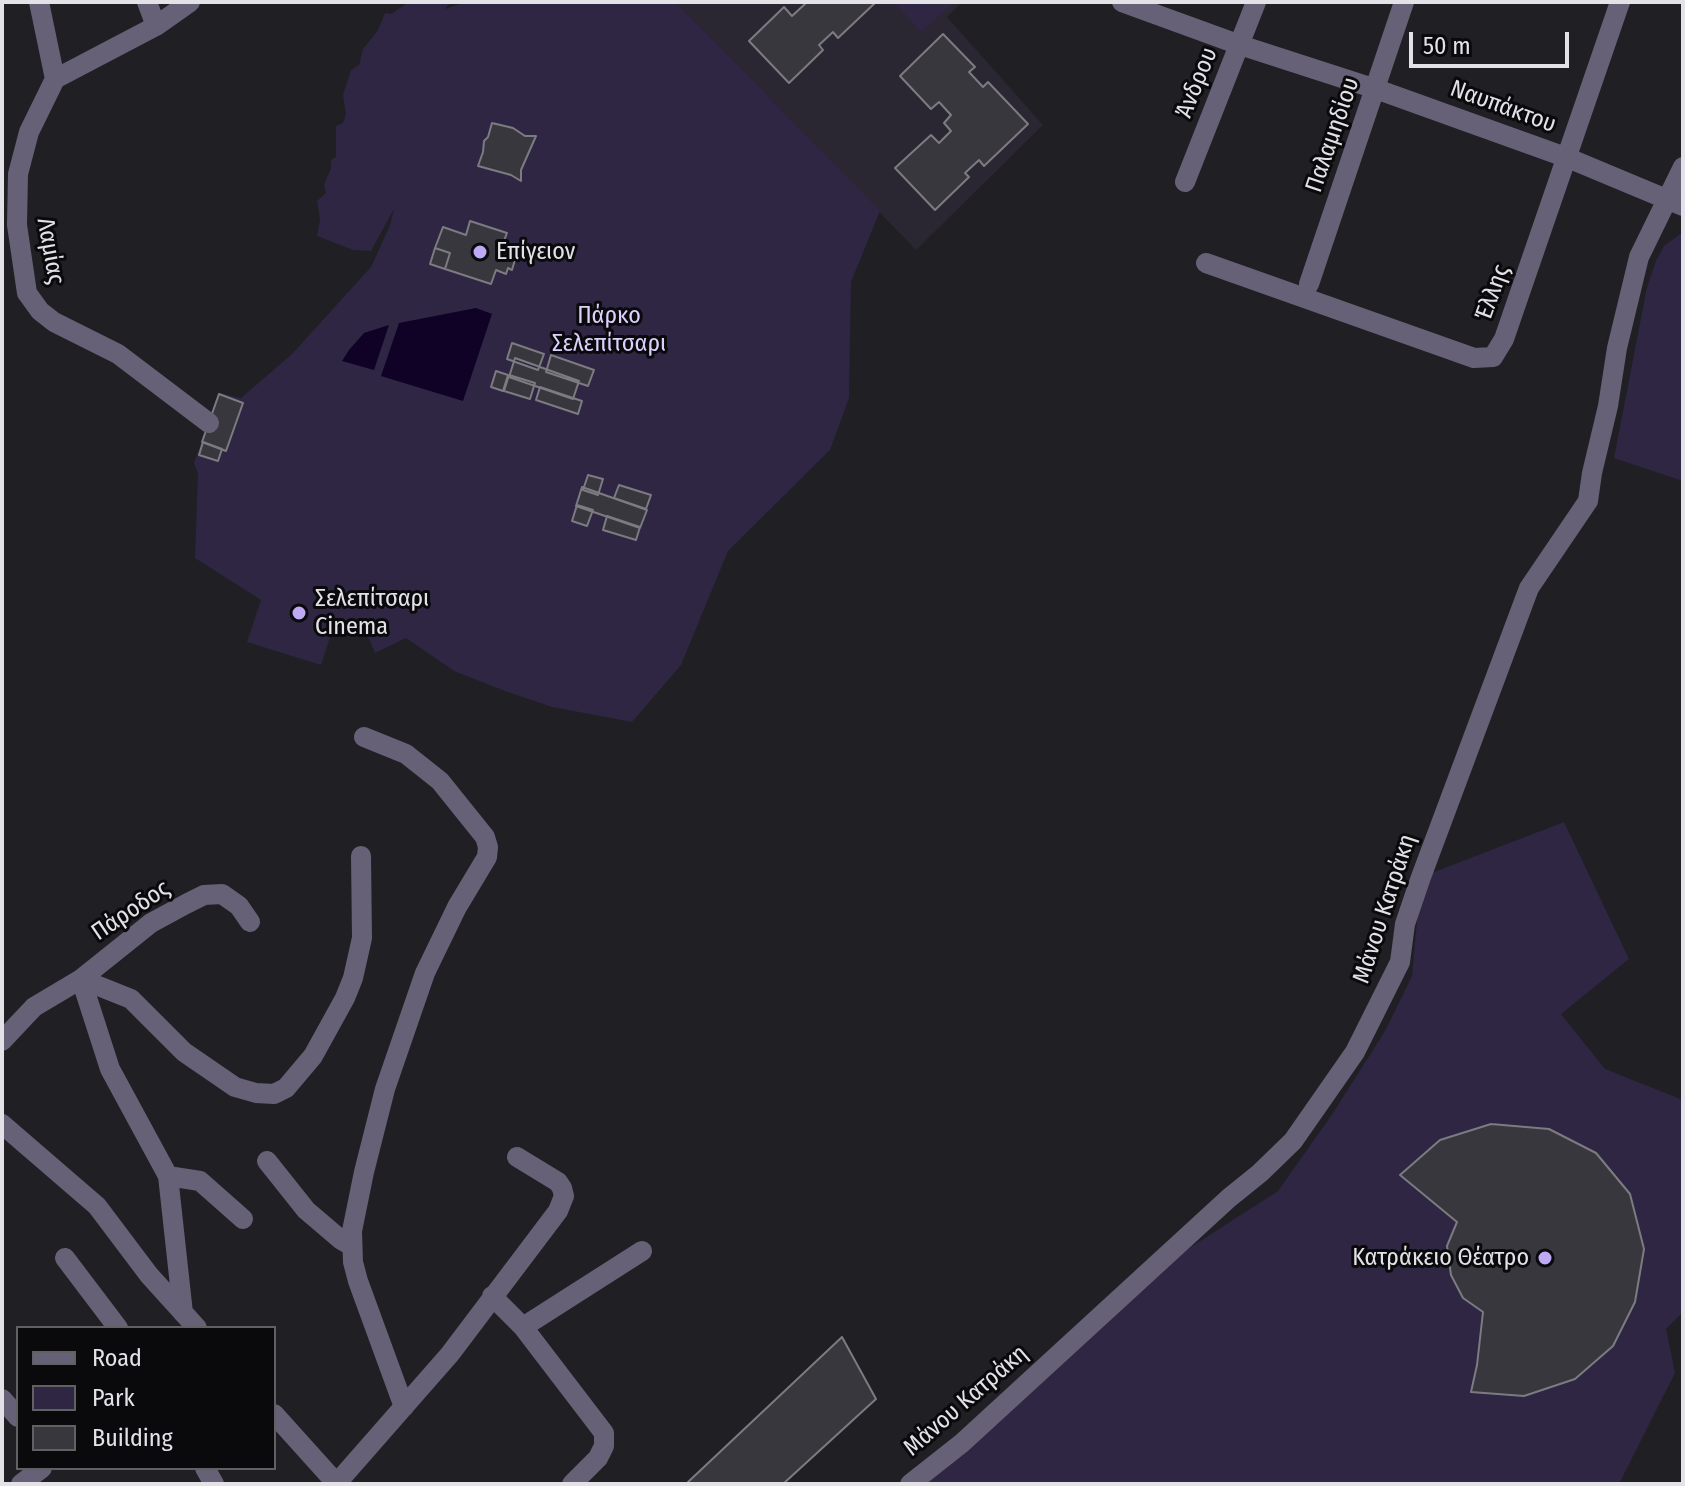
<!DOCTYPE html>
<html>
<head>
<meta charset="utf-8">
<style>
  body { margin:0 }
  #map { position:relative; width:1685px; height:1486px; overflow:hidden; background:#201f24; font-family:"Fira Sans Condensed",sans-serif }
  canvas { display:block }
  .frame { position:absolute; inset:0; border:4px solid #e3e2e6; pointer-events:none }
  .legend { position:absolute; left:16px; top:1326px; width:260px; height:144px; box-sizing:border-box; background:#0a090b; border:2px solid #616063; margin:0; padding:10px 14px; list-style:none; font-size:24px; color:#e3e2e6 }
  .legend li { display:flex; align-items:center; gap:16px; height:40px }
  .legend b { width:40px; border:2px solid #616063 }
  .scale { position:absolute; left:1409px; top:32px; width:160px; height:36px; box-sizing:border-box; border:4px solid #e3e2e6; border-top:0; padding-left:10px; font-size:24px; line-height:28px; white-space:nowrap; color:#e3e2e6; -webkit-text-stroke:6px #0a090b; paint-order:stroke }
</style>
</head>
<body>
<div id="map">
<canvas width="1685" height="1486"></canvas>
<div class="frame"></div>
<ul class="legend">
<li><b style="height:10px;background:#666176"></b>Road</li>
<li><b style="height:22px;background:#2e2642"></b>Park</li>
<li><b style="height:22px;background:#38373d"></b>Building</li>
</ul>
<div class="scale">50 m</div>
</div>
<script>
const ctx = document.querySelector('canvas').getContext('2d');
ctx.lineJoin = 'round';
function paint(path, color) { ctx.fillStyle = color; ctx.fill(path, 'evenodd'); }
const toPath = rows => new Path2D(rows.map(r => 'M' + r).join(''));
function stroke(path, color, width, dash) { ctx.strokeStyle = color; ctx.lineWidth = width; ctx.lineCap = dash ? 'butt' : 'round'; ctx.setLineDash(dash || []); ctx.stroke(path); }
function label(font, color, halo, rows, align = 'center') {
  ctx.font = font + ' "Fira Sans Condensed",sans-serif'; ctx.lineWidth = 6; ctx.setLineDash([]); ctx.textBaseline = 'middle'; ctx.strokeStyle = halo; ctx.fillStyle = color; for (const [text, x, y, turn = 0] of rows) {
    ctx.save(); ctx.translate(x, y); ctx.rotate((+turn || 0) * Math.PI / 180); ctx.textAlign = isNaN(turn) ? turn : align; if (halo) ctx.strokeText(text, 0, 0); ctx.fillText(text, 0, 0); ctx.restore();
  }
}
paint(toPath([
  [676,2,962,2,947,17,1043,125,916,250]
]), '#2a2732');
paint(toPath([
  [409,2,451,2,445,9,466,2,676,2,880,211,851,282,849,398,830,450,728,551,681,665,632,722,552,707,505,691,454,671,406,638,375,653,361,620,346,626,335,622,321,665,247,642,261,600,195,558,198,473,194,463,218,393,241,398,292,354,371,267,390,225,394,209,371,251,353,250,317,236,320,219,317,201,326,193,324,185,331,168,331,160,336,157,336,126,343,123,346,114,343,95,351,70,359,65,363,49,378,30,385,13,391,14],
  [894,2,955,2,921,32],
  [1683,232,1683,481,1614,458,1647,287,1656,261,1664,246],
  [1564,822,1629,959,1561,1014,1605,1069,1683,1100,1683,1312,1666,1329,1675,1373,1619,1484,915,1484,1135,1283,1278,1191,1333,1113,1385,1031,1412,976,1421,877]
]), '#2e2642');
paint(toPath([
  [476,308,492,314,463,401,381,376,399,323],
  [389,325,374,370,342,361,349,350,364,333]
]), '#100227');
const building = toPath([
  [804,2,876,2,838,38,833,32,819,45,823,50,789,83,749,41,784,7,792,16,805,4,804,2],
  [943,34,975,67,969,72,983,87,988,82,1028,124,984,166,979,160,965,173,969,177,935,210,895,168,931,135,939,143,951,131,944,123,951,115,939,102,931,109,900,76,943,34],
  [492,123,513,128,525,136,536,136,521,170,521,181,511,175,478,166,483,152,484,141,488,137,492,123],
  [470,221,507,233,502,246,515,250,513,255,516,256,512,270,508,268,506,274,496,270,491,284,445,269,450,253,435,248,443,227,466,235,470,221],
  [435,248,450,253,445,269,430,264,435,248],
  [512,343,544,354,538,370,507,359,512,343],
  [551,355,594,370,588,386,546,372,551,355],
  [515,358,579,381,573,399,509,377,515,358],
  [496,371,508,375,503,391,491,387,496,371],
  [509,375,535,383,530,399,504,391,509,375],
  [540,387,582,401,578,414,536,400,540,387],
  [219,394,243,403,226,451,202,442,219,394],
  [203,442,222,449,218,461,199,455,203,442],
  [588,475,603,479,598,495,583,490,588,475],
  [619,485,651,495,646,509,614,498,619,485],
  [582,487,647,510,640,528,576,506,582,487],
  [577,505,593,510,587,526,572,521,577,505],
  [607,516,640,527,636,540,603,530,607,516],
  [1491,1124,1549,1129,1596,1153,1630,1194,1644,1249,1635,1302,1613,1346,1575,1379,1524,1396,1471,1392,1477,1365,1483,1312,1463,1298,1451,1275,1447,1246,1457,1222,1400,1175,1440,1140,1491,1124],
  [842,1337,876,1399,783,1484,690,1484,688,1482,842,1337]
]);
paint(building, '#38373d');
stroke(building, '#7c7b82', 2);
stroke(toPath([
  [39,2,55,79,29,132,18,174,17,225,27,293,40,311,54,322,118,354,209,423],
  [147,2,156,26],
  [1122,2,1240,45,1376,89,1568,158,1683,206],
  [55,79,156,26,190,2],
  [1185,182,1256,2],
  [1206,263,1474,358,1493,357,1504,339,1620,2],
  [1309,284,1404,2],
  [364,737,406,754,440,781,485,837,488,847,487,857,457,907,425,973,385,1089,364,1172,352,1231,353,1262,358,1281,404,1407],
  [81,979,131,999,184,1052,235,1087,256,1093,274,1094,286,1088,313,1056,345,998,353,978,362,938,361,856],
  [81,979,110,1069,168,1176,183,1313],
  [2,1041,34,1007,81,979,151,923,186,904,204,895,222,894,239,906,250,922],
  [2,1124,97,1206,149,1275,197,1328],
  [267,1161,306,1210,340,1239,352,1246],
  [168,1176,200,1181,243,1219],
  [65,1258,118,1328],
  [492,1296,523,1327,642,1251],
  [523,1327,604,1433,604,1446,598,1458,572,1484],
  [2,1399,18,1417],
  [274,1414,337,1484],
  [205,1468,214,1484],
  [21,1484,42,1468],
  [336,1484,450,1354,558,1211,564,1196,562,1188,558,1182,517,1157],
  [910,1484,962,1443,1229,1198,1260,1173,1293,1141,1355,1052,1400,962,1405,924,1421,877,1529,588,1588,501,1592,473,1608,406,1617,348,1639,257,1683,167]
]), '#666176', 20);
for (const [x, y, r, color] of [
  [480,252,8,"#bea9f5"],
  [299,613,8,"#bea9f5"],
  [1545,1258,8,"#bea9f5"]
]) { const dot = new Path2D(); dot.arc(x, y, r, 0, 2 * Math.PI); ctx.fillStyle = color; ctx.fill(dot); stroke(dot, '#0a090b', 3); }
label('24px', '#e3e2e6', '#0a090b', [
  ["Άνδρου",1197,83,-68],
  ["Ναυπάκτου",1503,107,20],
  ["Παλαμηδίου",1333,135,-71],
  ["Λαμίας",50,251,80],
  ["Έλλης",1493,293,-70],
  ["Μάνου Κατράκη",1385,909,-72],
  ["Πάροδος",131,911,-34],
  ["Μάνου Κατράκη",966,1401,-41]
]);
label('24px', '#e3e2e6', '#0a090b', [
  ["Επίγειον",496,252],
  ["Σελεπίτσαρι",315,599],
  ["Cinema",315,627],
  ["Κατράκειο Θέατρο",1529,1258,"right"]
], 'left');
label('24px', '#dbd0fe', '#0a090b', [
  ["Πάρκο",609,316],
  ["Σελεπίτσαρι",609,344]
]);
</script>
</body>
</html>
